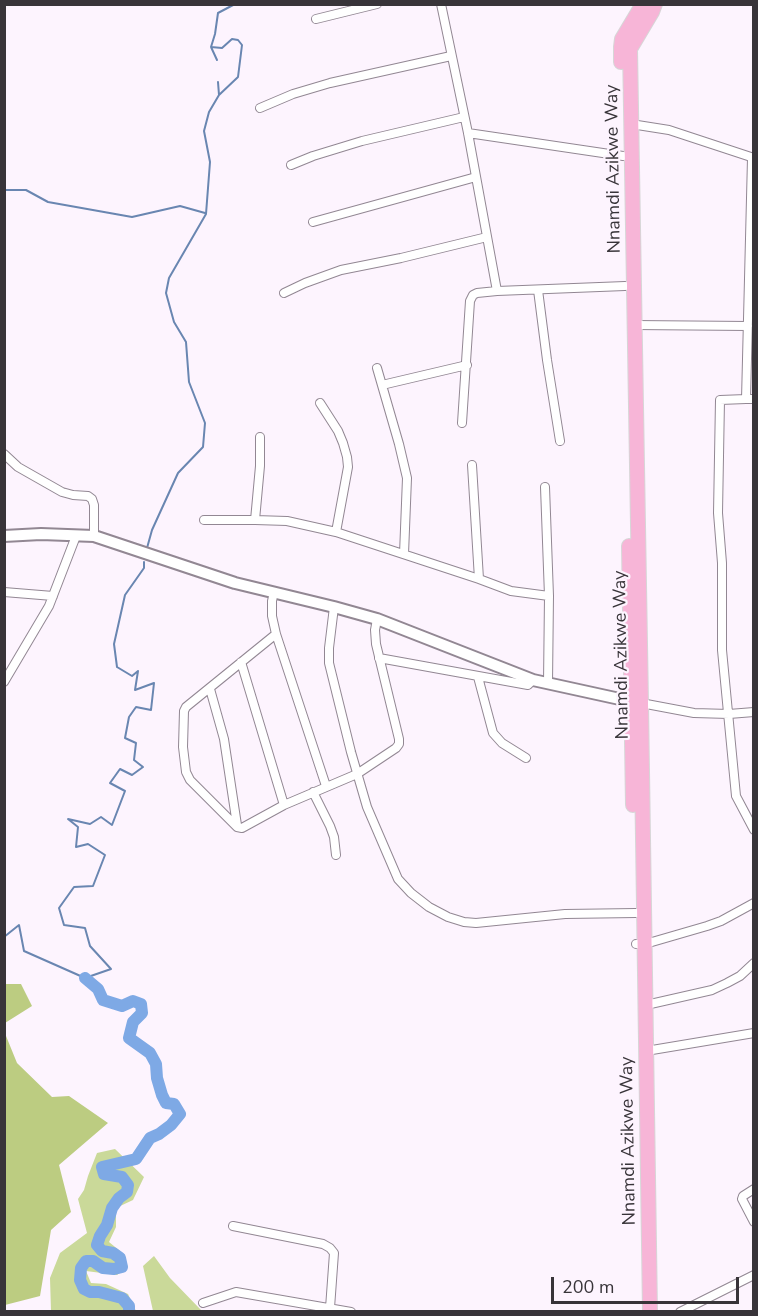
<!DOCTYPE html>
<html>
<head>
<meta charset="utf-8">
<style>
  body { margin:0 }
  #map { position:relative; width:758px; height:1316px; overflow:hidden; background:#fdf4fe; font-family:"Nunito Sans",sans-serif }
  canvas { display:block }
  .frame { position:absolute; inset:0; border:6px solid #383439; pointer-events:none }
  .scale { position:absolute; left:551px; top:1277px; width:188px; height:27px; box-sizing:border-box; border:3px solid #383439; border-top:0; padding-left:8px; font-size:18px; line-height:21px; white-space:nowrap; color:#383439; -webkit-text-stroke:4px #fdf4fe; paint-order:stroke }
</style>
</head>
<body>
<div id="map">
<canvas width="758" height="1316"></canvas>
<div class="frame"></div>
<div class="scale">200 m</div>
</div>
<script>
const ctx = document.querySelector('canvas').getContext('2d');
ctx.lineJoin = 'round';
function paint(path, color) { ctx.fillStyle = color; ctx.fill(path, 'evenodd'); }
const toPath = rows => new Path2D(rows.map(r => 'M' + r).join(''));
function stroke(path, color, width, dash) { ctx.strokeStyle = color; ctx.lineWidth = width; ctx.lineCap = dash ? 'butt' : 'round'; ctx.setLineDash(dash || []); ctx.stroke(path); }
function label(font, color, halo, rows, align = 'center') {
  ctx.font = font + ' "Nunito Sans",sans-serif'; ctx.lineWidth = 4.5; ctx.setLineDash([]); ctx.textBaseline = 'middle'; ctx.strokeStyle = halo; ctx.fillStyle = color; for (const [text, x, y, turn = 0] of rows) {
    ctx.save(); ctx.translate(x, y); ctx.rotate((+turn || 0) * Math.PI / 180); ctx.textAlign = isNaN(turn) ? turn : align; if (halo) ctx.strokeText(text, 0, 0); ctx.fillText(text, 0, 0); ctx.restore();
  }
}
paint(toPath([
  [115,1149,144,1177,133,1200,116,1208,116,1227,109,1242,120,1251,128,1267,117,1275,86,1271,91,1283,106,1284,128,1294,136,1311,51,1311,50,1278,60,1253,87,1233,78,1199,84,1190,88,1176,97,1153],
  [154,1256,170,1278,202,1311,153,1311,143,1266]
]), '#cad999');
paint(toPath([
  [5,984,21,984,32,1006,5,1023],
  [4,1031,17,1063,52,1097,69,1096,108,1123,59,1165,71,1212,51,1230,40,1296,5,1305]
]), '#bccc81');
stroke(toPath([
  [211,47,222,48,232,39,238,40,242,45,238,77,219,95],
  [217,60,211,47,215,34,218,13,235,4],
  [4,190,26,190,48,202,132,217,180,206,205,213],
  [147,548,152,530,178,473,203,447,205,423,189,382,186,342,174,322,166,293,169,278,206,214,210,162,204,131,209,112,219,95,218,82],
  [4,937,19,925,24,951,85,978,111,969,90,946,85,928,64,925,59,908,74,887,93,886,105,855,88,844,76,847,78,827,68,819,90,824,101,817,112,825,125,791,110,783,120,769,132,775,143,767,134,760,136,743,125,738,129,717,136,707,151,710,154,683,135,690,138,671,132,676,117,667,114,644,125,595,144,568,144,562]
]), '#6986b1', 2);
stroke(toPath([
  [85,978,98,989,103,1000,122,1006,133,1001,141,1004,142,1013,133,1022,129,1038,150,1053,156,1064,157,1078,162,1095,166,1103,174,1104,180,1114,171,1125,159,1134,150,1138,136,1159,102,1167,104,1174,122,1177,128,1185,127,1192,119,1198,112,1208,107,1225,100,1236,97,1245,102,1251,113,1253,120,1258,122,1267,114,1269,103,1268,93,1261,86,1261,81,1268,80,1280,84,1289,90,1292,99,1292,122,1298,129,1306,129,1312]
]), '#7ea9e5', 12);
const street = toPath([
  [441,4,468,133,497,291],
  [316,19,377,4],
  [260,108,293,94,330,83,451,56],
  [631,124,669,130,754,158],
  [468,133,623,156],
  [752,158,746,399,754,399],
  [291,165,313,156,362,141,464,117],
  [313,222,476,177],
  [538,290,547,360,560,441],
  [284,293,305,283,341,270,401,258,487,237],
  [634,325,748,326],
  [377,368,399,444,407,478,404,554],
  [382,385,467,365],
  [746,399,720,400,718,513,722,563,722,650,736,796,754,830],
  [320,403,338,431,343,443,347,457,348,467,336,532],
  [462,423,470,301,473,295,477,293,497,291,625,286],
  [4,454,18,467,62,492,73,495,88,496,92,499,94,505,94,536],
  [472,465,479,579,511,591,549,596],
  [545,487,549,596,548,683],
  [204,520,255,520,287,521,336,532,479,579],
  [255,520,260,466,260,437],
  [4,592,53,596],
  [274,592,272,601,272,616,276,634,326,786],
  [334,607,329,648,329,663,351,752,367,807,398,879,411,893,429,907,448,917,464,922,476,923,565,914,636,913],
  [276,634,186,707,184,711,183,747,186,772,190,780,237,827,242,828,284,805,357,774,396,748,399,744,399,739,376,644,375,630,377,619],
  [379,658,528,685,533,680],
  [241,662,284,805],
  [478,677,493,733,502,743,526,758],
  [4,682,49,606,76,536],
  [210,689,224,739,237,825],
  [641,703,694,713,729,714,754,712],
  [313,792,330,826,334,837,336,855],
  [636,944,645,944,707,926,721,921,754,903],
  [646,1005,712,990,727,983,740,976,754,963],
  [646,1051,754,1033],
  [754,1189,743,1196,742,1199,754,1222],
  [233,1226,323,1244,330,1248,334,1253,330,1308],
  [203,1303,236,1292,351,1312],
  [680,1312,754,1275]
]);
const secondary = toPath([
  [4,536,41,534,94,536,235,583,334,607,377,619,533,680,638,703]
]);
const highway = toPath([
  [621,62,621,47,622,39,643,4],
  [629,546,633,805],
  [650,1312,641,703,630,49,652,12,655,4]
]);
stroke(street, '#928793', 10);
stroke(secondary, '#928793', 14);
stroke(highway, '#d7d6d7', 16);
stroke(street, '#fff', 8);
stroke(secondary, '#fff', 10);
stroke(highway, '#f7b5d7', 14);
label('18px', '#383439', '#fdf4fe', [
  ["Nnamdi Azikwe Way",614,169,-91],
  ["Nnamdi Azikwe Way",622,655,-91],
  ["Nnamdi Azikwe Way",629,1141,-91]
]);
</script>
</body>
</html>
